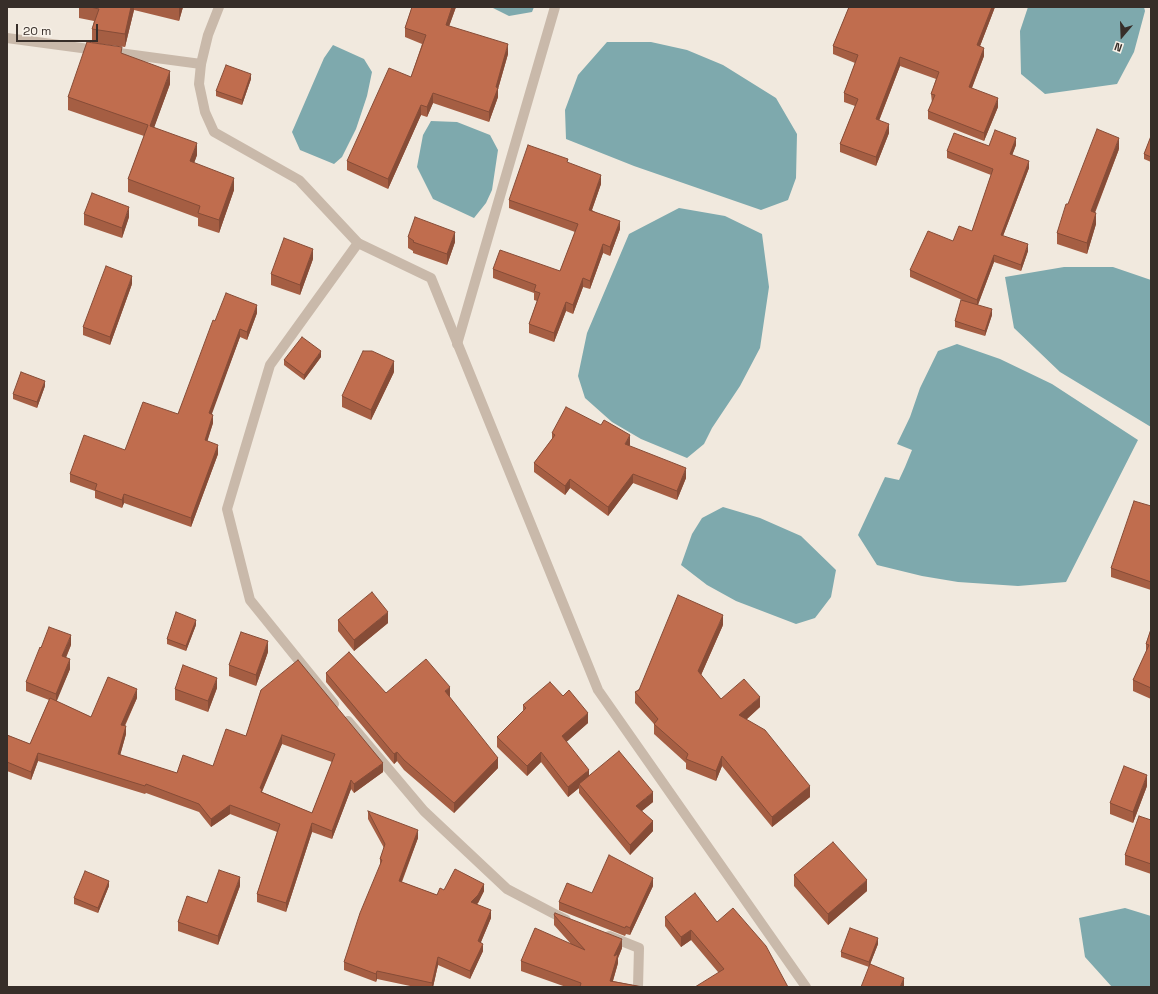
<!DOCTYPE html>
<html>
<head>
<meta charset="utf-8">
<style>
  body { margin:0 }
  #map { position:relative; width:1158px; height:994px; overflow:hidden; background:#f1e9de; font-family:"Space Grotesk",sans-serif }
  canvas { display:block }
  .frame { position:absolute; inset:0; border:8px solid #372e29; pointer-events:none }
  .north { position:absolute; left:1102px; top:16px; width:40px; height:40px; -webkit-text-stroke:3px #f9f3ea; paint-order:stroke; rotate:199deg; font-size:11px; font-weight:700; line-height:16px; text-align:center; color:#372e29 }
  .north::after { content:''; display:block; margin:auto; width:14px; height:18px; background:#372e29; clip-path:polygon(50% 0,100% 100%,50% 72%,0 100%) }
  .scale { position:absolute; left:16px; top:24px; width:82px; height:18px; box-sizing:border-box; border:2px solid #372e29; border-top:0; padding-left:5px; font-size:12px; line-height:14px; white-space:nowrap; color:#372e29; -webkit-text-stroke:3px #f9f3ea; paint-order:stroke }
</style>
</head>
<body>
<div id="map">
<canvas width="1158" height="994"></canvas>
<div class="frame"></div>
<div class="north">N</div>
<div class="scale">20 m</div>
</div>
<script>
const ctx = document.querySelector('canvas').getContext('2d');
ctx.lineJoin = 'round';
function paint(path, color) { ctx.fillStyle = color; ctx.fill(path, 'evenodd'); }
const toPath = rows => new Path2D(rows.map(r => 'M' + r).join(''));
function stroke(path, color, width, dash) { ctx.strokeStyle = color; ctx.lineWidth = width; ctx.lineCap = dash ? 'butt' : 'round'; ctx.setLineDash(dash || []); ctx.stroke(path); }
paint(toPath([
  [491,7,534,7,532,12,509,16],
  [1028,7,1144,7,1145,11,1134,52,1117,84,1045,94,1021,74,1020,31],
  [607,42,651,42,687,50,723,65,776,98,797,134,796,178,788,200,761,210,634,166,566,139,565,110,578,75],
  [333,45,364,59,372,72,367,96,356,129,342,157,334,164,300,150,292,132,324,58],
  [431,121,457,122,490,135,498,150,492,190,486,203,474,218,433,199,417,167,423,135],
  [679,208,725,216,762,234,769,287,760,348,740,386,712,428,704,444,687,458,641,439,612,422,585,398,578,376,587,333,629,234],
  [1064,267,1113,267,1151,280,1151,427,1060,372,1014,328,1005,277],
  [957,344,1000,359,1052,384,1138,440,1066,582,1018,586,958,582,922,576,877,565,858,535,885,477,899,480,905,467,912,450,897,444,910,417,920,388,938,351],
  [723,507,760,518,801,536,836,570,831,597,815,618,796,624,736,601,707,585,681,565,692,534,702,518],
  [1125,908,1151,916,1151,987,1112,987,1085,957,1079,918]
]), '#7ea9ad');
stroke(toPath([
  [7,38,201,64],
  [457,344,555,7],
  [334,704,250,600,227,509,270,365,358,243],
  [348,721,424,811,507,889,566,920],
  [609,936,639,948,638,987]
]), '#c9b9aa', 10);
stroke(toPath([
  [219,7,208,35,201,64,199,84,205,112,214,132,299,180,358,243,431,278,598,690,806,987]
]), '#c9b9aa', 10);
paint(toPath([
  [79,7,183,7,179,21,134,10,125,47,92,43,92,29,94,21,79,18],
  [412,7,456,7,449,26,508,54,498,89,498,97,489,122,433,103,427,117,421,115,388,189,347,170,347,161,411,77,422,44,405,37,405,28],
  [849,7,995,7,980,46,984,56,972,88,998,107,984,141,928,119,928,111,932,103,931,94,936,79,900,66,879,121,889,133,876,166,840,152,840,144,855,106,844,102,844,93,855,63,833,54,833,46],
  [122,54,170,84,154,127,197,155,194,163,234,190,219,233,198,226,198,218,128,192,128,179,144,136,68,110,68,97],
  [251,79,242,105,216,96,216,91],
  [1151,136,1151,162,1144,159,1144,154],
  [1016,145,1012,155,1029,168,1003,236,1028,251,1021,271,994,262,978,305,992,315,985,336,955,327,955,321,962,300,910,277,910,270,953,241,972,231,991,175,947,158,947,151,989,146],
  [1119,149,1095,213,1096,224,1087,254,1057,244,1057,233,1068,204],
  [568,163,601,184,592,210,620,229,610,256,603,253,590,289,583,287,573,314,566,311,554,342,529,333,529,324,537,301,534,300,534,293,493,278,493,269,560,271,575,232,509,208,509,200],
  [84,214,129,217,122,238,84,225],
  [408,237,455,242,447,265,413,253,413,251,408,248],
  [313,259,300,295,271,285,271,274],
  [132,284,110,345,83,335,83,327],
  [257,313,247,340,240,337,211,414,213,423,207,441,218,454,191,527,124,503,122,508,95,498,95,491,70,482,70,474,125,450,178,414,215,321],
  [321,357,304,380,284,365,284,360],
  [394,372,371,420,342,407,342,396],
  [45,386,37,408,13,399,13,394],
  [552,433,630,445,629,446,686,478,677,500,633,483,608,516,570,488,565,495,534,472,534,463,552,439],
  [1151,506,1151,590,1111,577,1111,568],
  [338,620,388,623,354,651,338,631],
  [196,625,186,651,167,644,167,639],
  [723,625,701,675,721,699,760,707,746,720,810,797,772,827,722,766,716,781,686,769,686,763,654,734,654,724,635,703,635,692],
  [1151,629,1151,699,1133,691,1133,680,1146,653,1146,644],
  [71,645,66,658,70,669,56,701,91,717,137,698,125,726,126,734,120,755,177,773,213,766,246,736,261,690,383,772,354,793,351,789,332,839,312,832,286,912,257,902,257,894,277,832,230,814,211,827,199,812,146,793,145,794,38,761,31,780,7,771,7,735,30,744,49,700,26,691,26,682],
  [282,744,332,762,312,813,262,792],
  [268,652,256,686,229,676,229,665],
  [326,673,386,693,450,697,449,697,498,768,454,813,404,770,397,761,394,764,326,682],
  [217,688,208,712,175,700,175,689],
  [523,705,588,723,566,742,589,776,653,802,641,811,653,831,630,855,579,793,579,788,568,797,541,762,527,776,497,747,497,737,523,711],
  [1147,786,1133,823,1110,814,1110,803],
  [368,811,418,838,402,882,437,895,444,890,484,891,478,903,477,904,491,918,481,942,483,951,470,979,438,965,433,987,415,987,377,979,376,982,344,970,344,962,380,867,380,859,384,848,368,819],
  [1151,820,1151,874,1125,865,1125,855],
  [794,875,867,891,828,925,794,886],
  [109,886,98,913,74,904,74,898],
  [240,886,218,945,178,931,178,922,207,903],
  [653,886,630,935,626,934,625,936,559,910,559,902,592,893],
  [554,915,622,948,618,958,618,963,613,981,643,987,566,987,521,971,521,961,571,944,554,925],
  [665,917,717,922,788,987,718,972,691,940,681,947,665,926],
  [878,944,869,967,841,957,841,952]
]), '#a55e43');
paint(toPath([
  [131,7,134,7,134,10,125,47,125,34],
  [179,7,183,7,179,21],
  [452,7,456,7,446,35,446,25],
  [992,7,995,7,977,54,977,45],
  [508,44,508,54,498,89,498,97,489,122,489,112,496,87],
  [984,48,984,56,969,95,969,87],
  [900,57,900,66,876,128,876,119],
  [170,71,170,84,150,139,150,126],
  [251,74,251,79,242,105,242,100],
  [433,93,433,103,427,117,427,107],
  [998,98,998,107,984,141,984,133],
  [421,105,421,115,388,189,388,179],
  [889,124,889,133,876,166,876,157],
  [1016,138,1016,145,1010,161,1010,154],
  [1119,138,1119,149,1091,222,1091,211],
  [197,143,197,155,190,174,190,161],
  [1029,161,1029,168,1001,241,1001,235],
  [601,175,601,184,589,218,589,210],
  [234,178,234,190,219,233,219,220],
  [129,207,129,217,122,238,122,228],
  [1096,213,1096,224,1087,254,1087,243],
  [620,221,620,229,610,256,610,247],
  [455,232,455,242,447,265,447,254],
  [603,244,603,253,590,289,590,281],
  [1028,244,1028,251,1021,271,1021,265],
  [313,249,313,259,300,295,300,285],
  [994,255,994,262,977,307,977,300],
  [132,276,132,284,110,345,110,337],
  [583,278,583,287,573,314,573,305],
  [566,302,566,311,554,342,554,333],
  [257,305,257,313,247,340,247,332],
  [992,309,992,315,985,336,985,331],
  [240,329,240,337,209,422,209,413],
  [321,351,321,357,304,380,304,375],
  [394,361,394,372,371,420,371,410],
  [45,381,45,386,37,408,37,402],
  [213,415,213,423,205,449,205,440],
  [630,435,630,445,625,453,625,444],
  [218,445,218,454,191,527,191,518],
  [686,468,686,478,677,500,677,491],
  [633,474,633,483,608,516,608,507],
  [570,479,570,488,565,495,565,486],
  [124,494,124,503,122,508,122,500],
  [388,612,388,623,354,651,354,640],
  [723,615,723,625,698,682,698,671],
  [196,620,196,625,186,651,186,646],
  [71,635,71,645,62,666,62,656],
  [268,641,268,652,256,686,256,675],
  [70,659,70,669,56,703,56,694],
  [217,678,217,688,208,712,208,701],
  [450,687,450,697,445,701,445,691],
  [137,689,137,698,121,733,121,725],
  [760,697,760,707,739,726,739,715],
  [588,713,588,723,562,746,562,736],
  [126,726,126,734,118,763,118,754],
  [282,735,282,744,262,791,262,798,260,788],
  [397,752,397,761,394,764,394,754],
  [541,752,541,762,527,776,527,766],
  [38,753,38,761,31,780,31,772],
  [722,756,722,766,716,781,716,771],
  [498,758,498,768,454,813,454,803],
  [383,763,383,772,354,793,354,784],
  [589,770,589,780,579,784,579,788,568,797,568,787],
  [1147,775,1147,786,1133,823,1133,812],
  [351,780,351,789,332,839,332,831],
  [810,786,810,797,772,827,772,817],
  [653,792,653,802,636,816,636,806],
  [230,805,230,814,211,827,211,819],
  [653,821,653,831,630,855,630,845],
  [312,823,312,832,286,912,286,903],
  [418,830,418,838,399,888,399,881],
  [240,877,240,886,218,945,218,936],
  [653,878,653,886,630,935,630,928],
  [867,880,867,891,828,925,828,914],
  [109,881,109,886,98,913,98,908],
  [484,884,484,891,478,903,471,909,471,902],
  [491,910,491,918,478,949,478,941],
  [691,930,691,940,681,947,681,937],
  [878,938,878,944,869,967,869,962],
  [622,939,622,948,618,958,618,963,611,987,610,981,614,956],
  [483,944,483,951,470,979,470,971],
  [438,957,438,965,433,987,432,987,432,983],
  [377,971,377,979,376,982,376,974],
  [904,978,904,987,900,987]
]), '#864c37');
const building = toPath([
  [90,7,131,7,125,34,92,29,99,9,90,7],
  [412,7,452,7,446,25,508,44,496,87,498,88,489,112,433,93,427,107,421,105,388,179,347,161,389,68,411,77,426,35,405,28,412,7],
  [849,7,992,7,977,45,984,48,969,87,998,98,984,133,928,111,935,95,931,94,939,72,900,57,876,119,889,124,876,157,840,144,858,99,844,93,858,55,833,46,849,7],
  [87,42,122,47,121,53,170,71,150,126,197,143,190,161,234,178,219,220,198,213,200,206,128,179,148,125,68,97,87,42],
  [226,65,251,74,242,100,216,91,226,65],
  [1097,129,1119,138,1091,211,1096,213,1087,243,1057,233,1066,204,1068,204,1097,129],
  [995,130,1016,138,1010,154,1029,161,1001,235,1028,244,1021,265,994,255,977,300,910,270,928,231,953,241,959,226,972,231,993,169,947,151,954,133,989,146,995,130],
  [1151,136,1151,157,1144,154,1151,136],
  [528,145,568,159,567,162,601,175,589,210,620,221,610,247,603,244,590,281,583,278,573,305,566,302,554,333,529,324,540,293,534,291,536,285,493,269,500,250,560,271,578,224,509,200,528,145],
  [92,193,129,207,122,228,84,214,92,193],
  [415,217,455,232,447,254,413,242,414,241,408,237,415,217],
  [284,238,313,249,300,285,271,274,284,238],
  [106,266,132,276,110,337,83,327,106,266],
  [226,293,257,305,247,332,240,329,209,413,213,415,205,440,218,445,191,518,124,494,122,500,95,490,97,484,70,474,84,435,125,450,143,402,178,414,213,320,215,321,226,293],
  [961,300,992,309,985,331,955,321,961,300],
  [302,337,321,351,304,375,284,360,302,337],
  [363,351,372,351,394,361,371,410,342,396,363,351],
  [21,372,45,381,37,402,13,394,21,372],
  [566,407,601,425,604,420,630,435,625,444,686,468,677,491,633,474,608,507,570,479,565,486,534,463,555,435,552,433,566,407],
  [1134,501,1151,506,1151,582,1111,568,1134,501],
  [372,592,388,612,354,640,338,620,372,592],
  [678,595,723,615,698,671,721,699,744,679,760,697,739,715,765,730,810,786,772,817,722,756,716,771,686,759,688,754,654,724,658,719,635,692,639,690,678,595],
  [176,612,196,620,186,646,167,639,176,612],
  [49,627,71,635,62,656,70,659,56,694,26,682,40,647,41,648,49,627],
  [1151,629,1151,688,1133,680,1149,645,1146,644,1151,629],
  [241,632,268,641,256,675,229,665,241,632],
  [349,652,386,693,426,659,450,687,445,691,498,758,454,803,404,760,397,752,394,754,326,673,349,652],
  [298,660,383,763,354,784,351,780,332,831,312,823,286,903,257,894,280,824,230,805,211,819,199,804,146,784,145,786,38,753,31,772,7,762,7,735,30,744,50,698,91,717,108,677,137,689,121,725,126,726,118,754,177,773,183,755,213,766,226,729,246,736,261,690,298,660],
  [282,735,335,754,312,813,261,792,262,789,260,788,282,735],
  [183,665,217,678,208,701,175,689,183,665],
  [550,682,563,696,569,690,588,713,562,736,589,770,568,787,541,752,527,766,497,737,526,708,523,705,550,682],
  [619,751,653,792,636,806,653,821,630,845,579,784,619,751],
  [1124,766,1147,775,1133,812,1110,803,1124,766],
  [368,811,418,830,399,881,437,895,440,888,444,890,455,869,484,884,478,895,471,902,491,910,478,941,483,944,470,971,438,957,432,983,377,971,376,974,344,962,360,913,382,860,380,859,385,844,368,811],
  [1139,816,1151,820,1151,864,1125,855,1139,816],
  [833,842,867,880,828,914,794,875,833,842],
  [609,855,653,878,630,928,626,926,625,928,559,902,567,883,592,893,609,855],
  [219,870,240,877,218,936,178,922,187,896,207,903,219,870],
  [85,871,109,881,98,908,74,898,85,871],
  [695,893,717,922,733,908,766,946,788,987,695,987,724,969,691,930,681,937,665,917,695,893],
  [555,913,622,939,614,956,618,954,610,981,643,987,580,987,581,983,521,961,535,928,585,950,554,915,555,913],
  [850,928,878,938,869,962,841,952,850,928],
  [870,964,904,978,900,987,861,987,870,964]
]);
paint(building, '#c06d4e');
stroke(building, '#864c37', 1);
</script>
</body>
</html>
